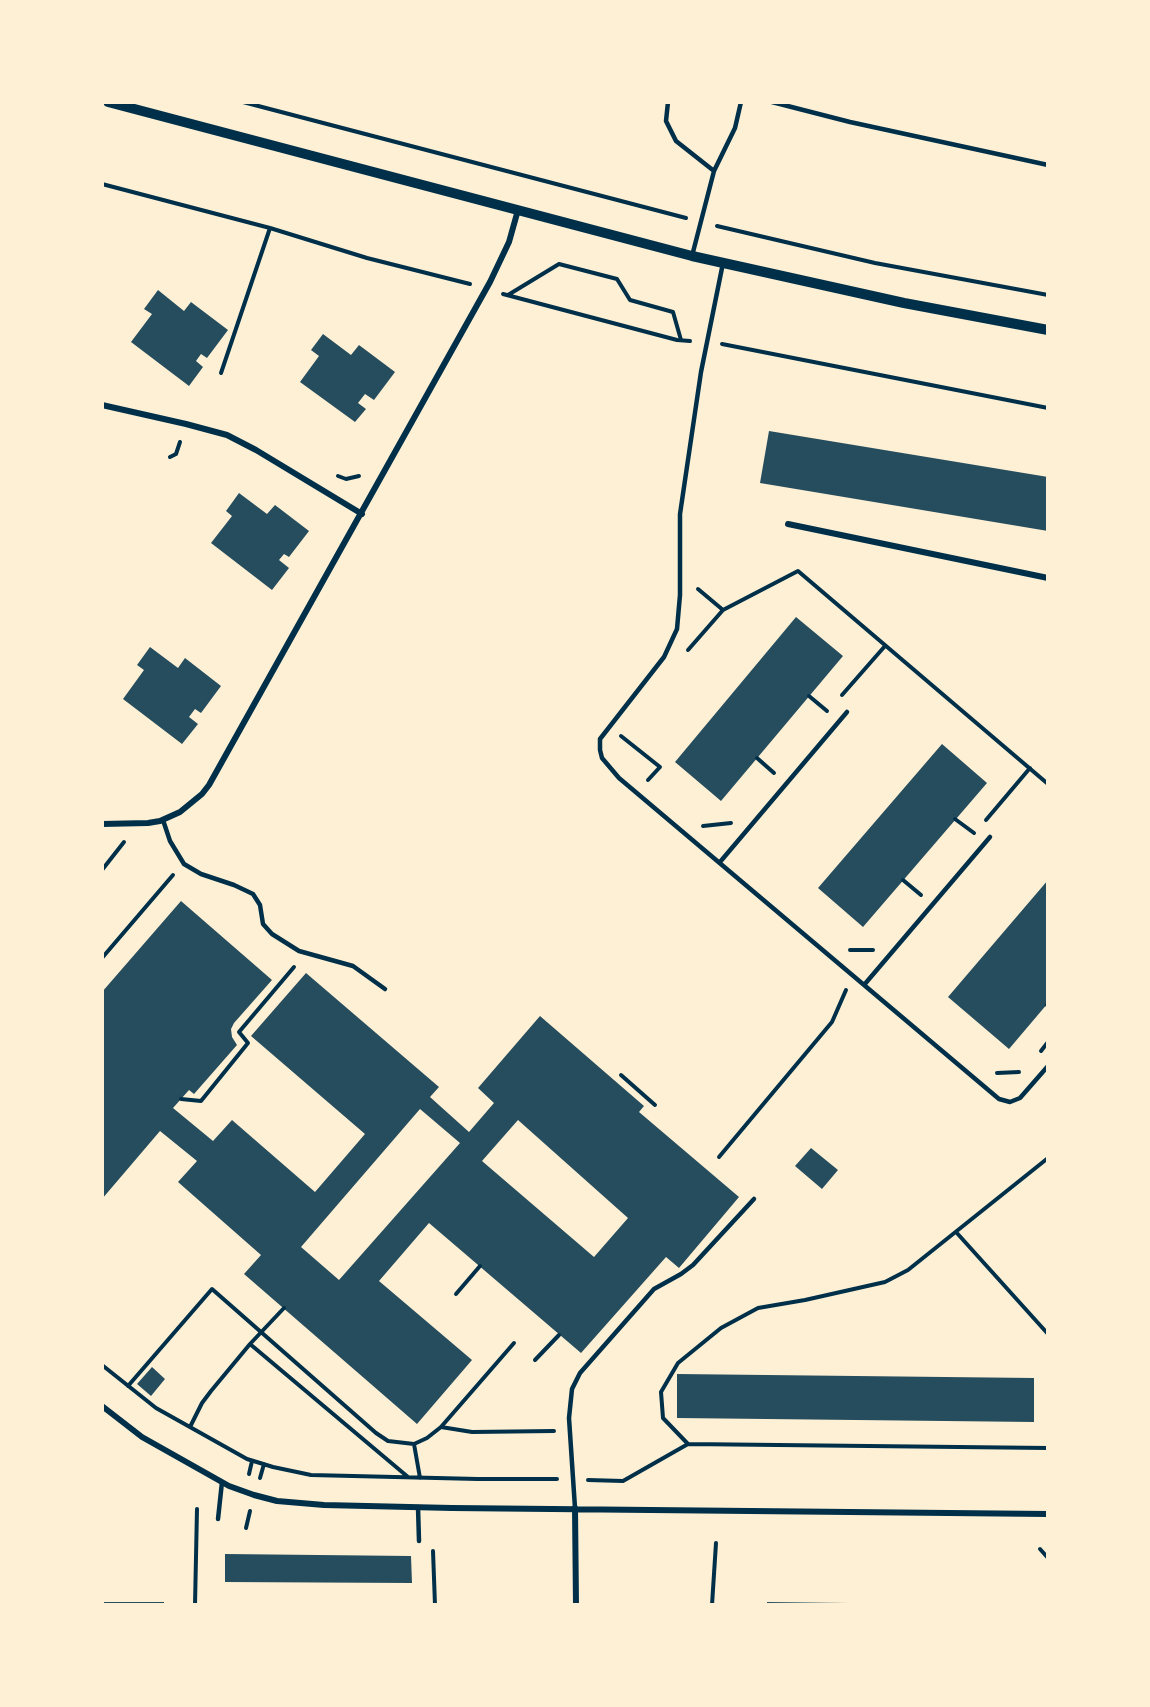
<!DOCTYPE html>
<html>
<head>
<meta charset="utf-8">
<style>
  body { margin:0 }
  #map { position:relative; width:1150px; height:1707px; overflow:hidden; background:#fdf0d5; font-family:Ubuntu,sans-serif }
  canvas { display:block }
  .frame { position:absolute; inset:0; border:104px solid #fdf0d5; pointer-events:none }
</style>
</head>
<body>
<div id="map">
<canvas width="1150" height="1707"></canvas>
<div class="frame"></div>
</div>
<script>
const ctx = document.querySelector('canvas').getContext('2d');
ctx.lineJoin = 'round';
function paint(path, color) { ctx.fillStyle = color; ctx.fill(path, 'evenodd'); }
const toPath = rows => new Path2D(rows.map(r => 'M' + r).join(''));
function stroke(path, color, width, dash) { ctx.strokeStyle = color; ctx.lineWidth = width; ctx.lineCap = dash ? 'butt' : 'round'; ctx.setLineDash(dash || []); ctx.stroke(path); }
paint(toPath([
  [158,290,184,311,191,302,228,330,207,358,201,354,196,361,203,367,189,386,131,342,152,314,144,309],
  [323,334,351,355,359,345,395,372,374,400,365,394,358,403,366,409,355,422,300,382,319,356,311,350],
  [769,431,1048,477,1048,531,760,483],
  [239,493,267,514,275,505,309,531,289,557,284,554,279,560,289,568,272,590,211,543,232,516,226,511],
  [796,617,843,656,721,801,675,762],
  [150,647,178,668,185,658,221,686,201,713,195,709,189,717,198,724,182,744,123,699,144,670,137,665],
  [942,744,987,783,863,927,818,888],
  [1048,880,1048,1003,1009,1049,948,997],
  [181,901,272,980,234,1023,231,1029,232,1037,237,1045,194,1094,189,1090,173,1108,213,1141,232,1120,315,1192,365,1134,251,1036,306,973,439,1087,430,1097,469,1132,494,1103,478,1088,540,1016,644,1106,639,1112,739,1197,679,1268,666,1257,581,1353,429,1223,379,1281,472,1360,417,1424,244,1274,261,1255,178,1182,197,1161,160,1131,102,1199,102,992],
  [420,1109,460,1143,339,1280,301,1247],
  [518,1120,628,1218,594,1257,482,1161],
  [811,1148,838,1170,822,1189,795,1166],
  [152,1367,165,1379,151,1396,137,1384],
  [677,1374,1034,1378,1034,1422,677,1418],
  [225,1554,411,1556,412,1583,225,1582],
  [102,1602,164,1602,164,1605,102,1605],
  [767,1602,849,1603,849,1605,767,1605]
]), '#264d5e');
stroke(toPath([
  [243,102,686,218],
  [102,184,270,228,367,258,470,284],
  [717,226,875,263,1048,295],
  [503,294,677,340,690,341],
  [508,295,559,264,617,279,630,300,673,312,681,340],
  [722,344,1048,408],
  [221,373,270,228],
  [170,457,176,454,180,442],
  [338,476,346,479,359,476],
  [698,589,723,610,798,571,1048,784],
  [688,650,723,610],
  [842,695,885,646],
  [809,696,827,711],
  [621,736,660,767,648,780],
  [757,758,774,773],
  [955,819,974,833],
  [986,820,1030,768],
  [703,826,731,823],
  [102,870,124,842],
  [903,880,921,895],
  [850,950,873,950],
  [102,958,173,875],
  [1047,1005,1048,1005],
  [1041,1051,1048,1042],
  [997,1073,1019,1072],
  [621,1075,655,1105],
  [181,1099,201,1101,248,1043,239,1032,294,967],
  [719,1157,832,1022,846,990],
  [956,1232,1048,1334],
  [456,1294,480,1266],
  [250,1344,408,1477],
  [535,1360,559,1335],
  [102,1365,156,1408,247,1459,273,1467,311,1475,478,1479,557,1479],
  [128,1386,212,1289,376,1433,388,1441,414,1444,427,1438,441,1427,514,1343],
  [190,1427,202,1403,211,1391,250,1344,284,1308],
  [441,1427,472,1432,554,1431],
  [414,1444,420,1478],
  [688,1444,663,1418,661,1392,678,1363,721,1328,758,1308,805,1300,885,1282,908,1270,1048,1158],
  [249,1474,252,1461],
  [260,1478,264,1464],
  [588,1480,623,1481,688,1444,1048,1448],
  [246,1528,250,1511],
  [1040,1549,1048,1558],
  [433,1551,435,1605],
  [195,1605,197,1509],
  [712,1605,716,1543]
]), '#003049', 4);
stroke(toPath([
  [668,102,666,121,676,141,714,171],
  [772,102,850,122,1048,165],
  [692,256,714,171,735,128,741,102],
  [723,263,701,372,680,514,680,595,677,629,664,657,600,739,600,750,602,758,619,778,999,1099,1010,1102,1020,1098,1048,1066],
  [163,820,170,841,184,864,201,874,234,885,253,894,260,905,263,924,272,934,299,951,353,966,385,989],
  [720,862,847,712],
  [864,985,990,837],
  [418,1507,419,1541],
  [575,1508,569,1418,572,1389,580,1373,654,1289,681,1274,693,1265,754,1199],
  [218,1519,222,1482]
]), '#003049', 4.5);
stroke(toPath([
  [102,405,186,424,227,435,256,450,362,514],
  [788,524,1048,578],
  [102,824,148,823,160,821,180,812,202,794,209,785,490,282,509,242,518,210],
  [102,1406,142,1437,229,1486,254,1495,277,1501,324,1505,452,1508,1048,1514],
  [575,1508,576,1605]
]), '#003049', 6);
stroke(toPath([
  [108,102,692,256,904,303,1048,330]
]), '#003049', 10);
</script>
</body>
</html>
